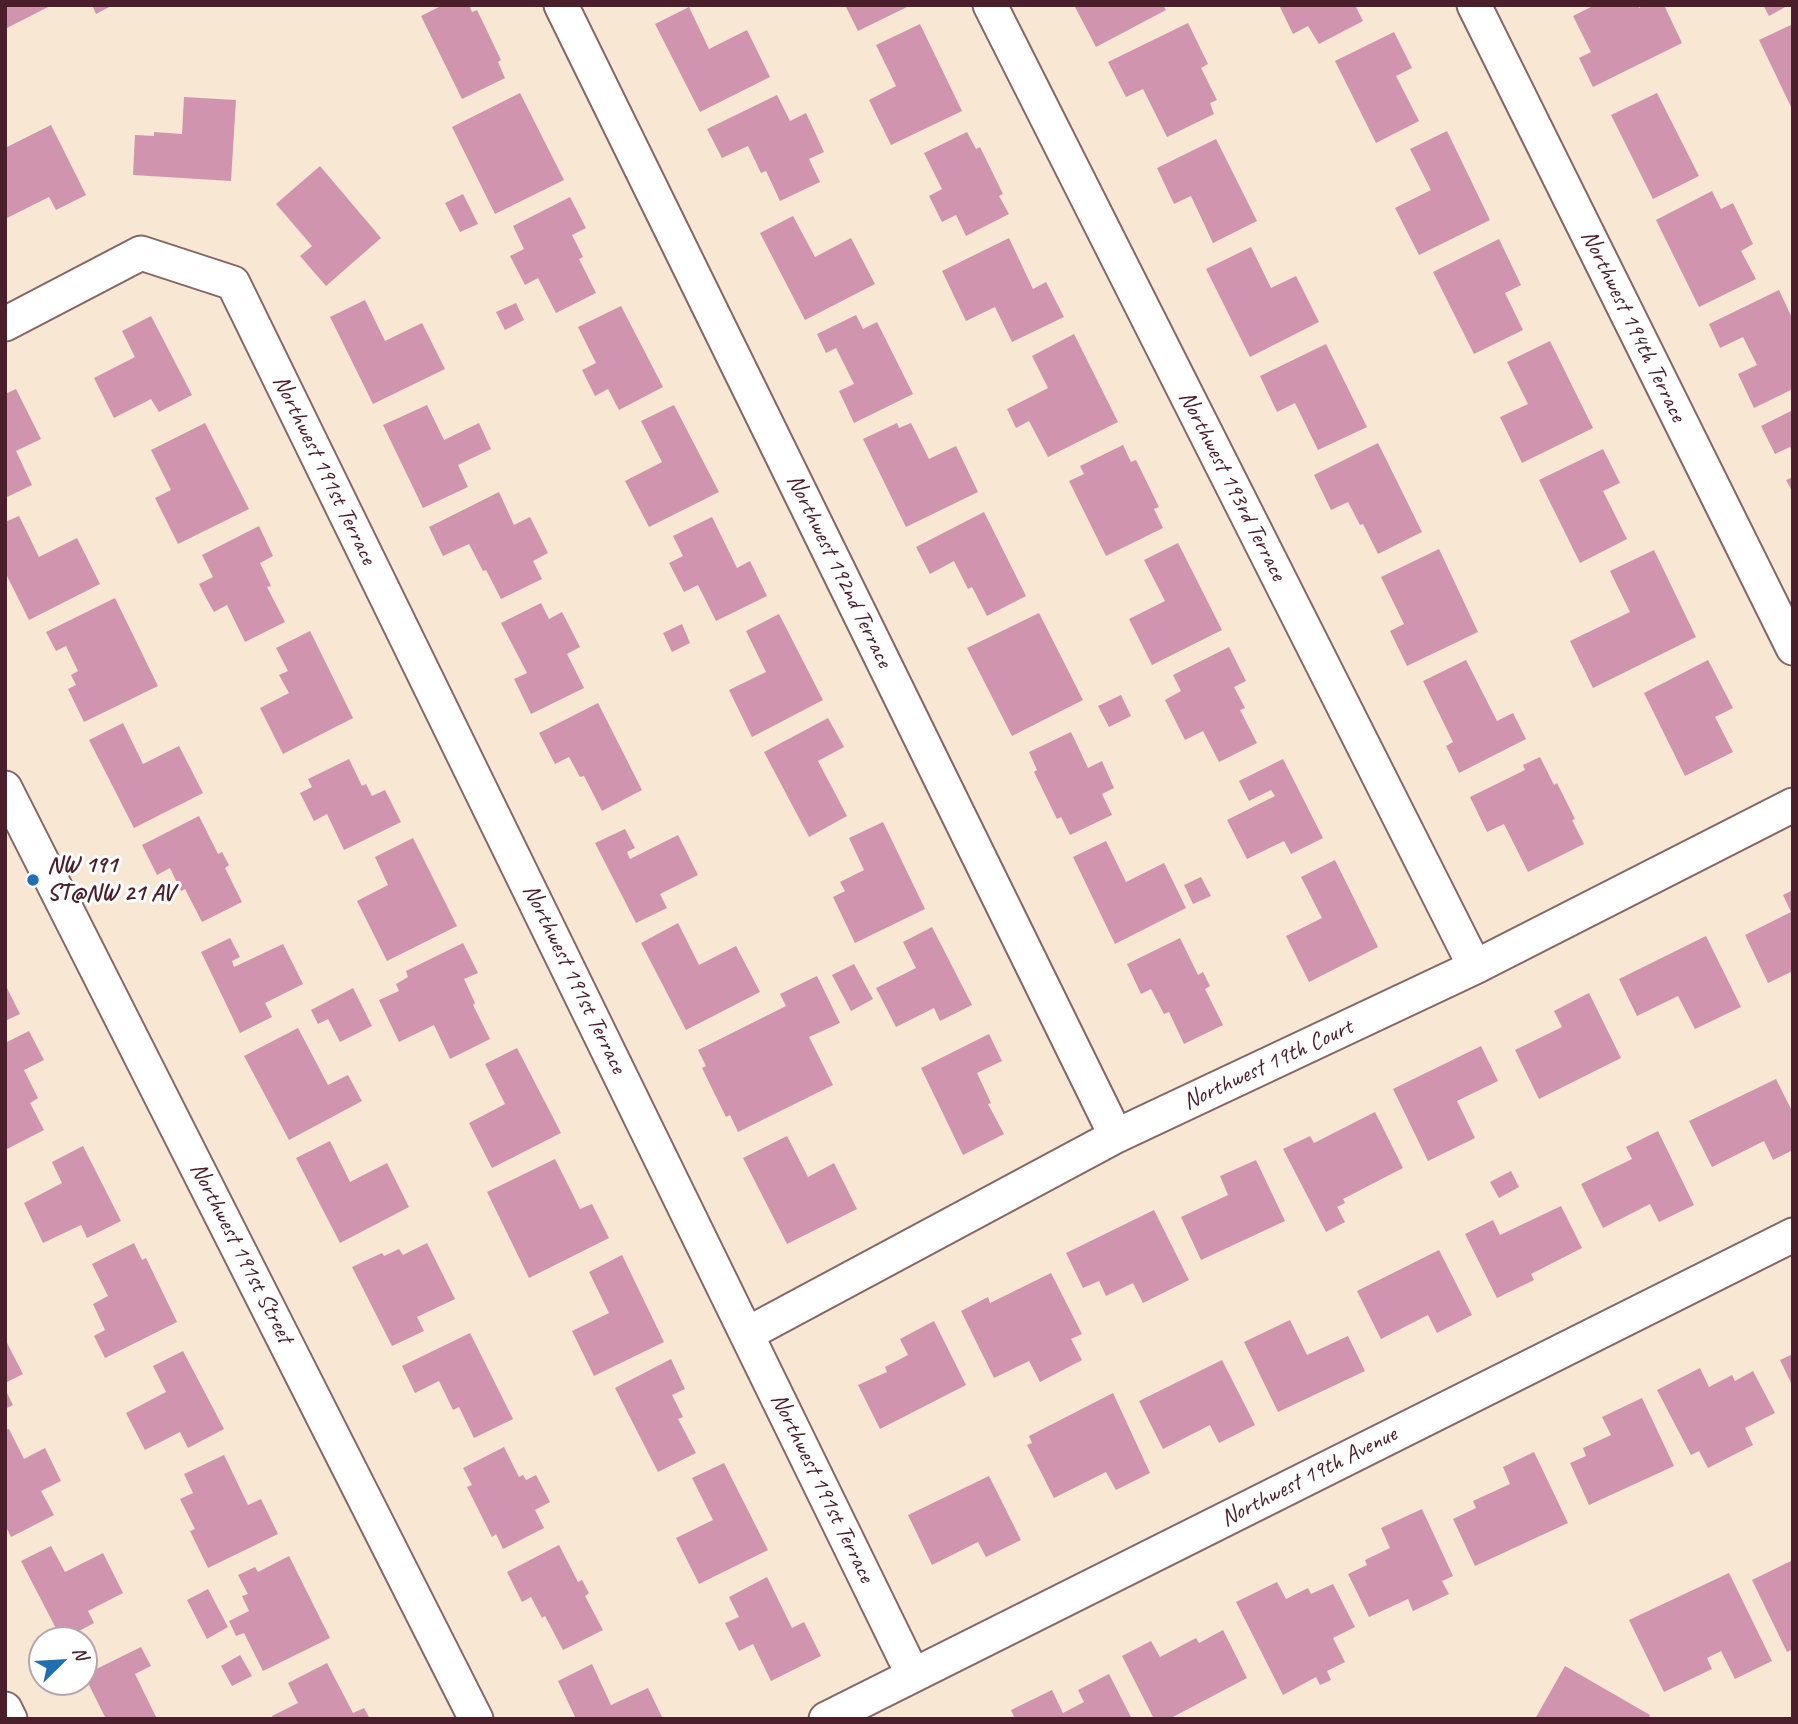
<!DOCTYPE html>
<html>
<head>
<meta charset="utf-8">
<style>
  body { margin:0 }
  #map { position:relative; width:1798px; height:1724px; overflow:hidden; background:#f7e7d3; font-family:Caveat,sans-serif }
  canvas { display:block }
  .frame { position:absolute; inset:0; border:7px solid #4a1f2b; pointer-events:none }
  .north { position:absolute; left:28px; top:1626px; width:70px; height:70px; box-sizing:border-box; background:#fff; border:2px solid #b7a5aa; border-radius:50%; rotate:66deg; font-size:19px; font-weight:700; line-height:28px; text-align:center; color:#4a1f2b }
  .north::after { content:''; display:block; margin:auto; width:24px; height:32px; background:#1f6fb2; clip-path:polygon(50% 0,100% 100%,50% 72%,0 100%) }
</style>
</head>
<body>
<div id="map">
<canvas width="1798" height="1724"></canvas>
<div class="frame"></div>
<div class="north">N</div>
</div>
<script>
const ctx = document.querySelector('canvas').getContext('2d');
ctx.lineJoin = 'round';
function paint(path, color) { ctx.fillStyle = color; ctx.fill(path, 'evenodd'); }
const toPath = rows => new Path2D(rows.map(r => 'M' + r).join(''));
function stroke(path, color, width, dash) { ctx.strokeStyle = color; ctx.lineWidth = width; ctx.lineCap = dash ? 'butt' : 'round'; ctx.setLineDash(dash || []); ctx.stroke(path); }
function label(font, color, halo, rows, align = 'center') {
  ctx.font = font + ' Caveat,sans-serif'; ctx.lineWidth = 6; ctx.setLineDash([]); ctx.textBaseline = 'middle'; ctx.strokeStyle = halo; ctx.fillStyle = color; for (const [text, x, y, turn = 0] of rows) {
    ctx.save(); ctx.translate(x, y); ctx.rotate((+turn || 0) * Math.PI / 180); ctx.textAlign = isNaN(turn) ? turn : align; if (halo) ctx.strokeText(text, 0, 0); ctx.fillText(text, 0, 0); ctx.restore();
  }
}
paint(toPath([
  [5,5,52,5,5,29],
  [92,5,113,5,96,14],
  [443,5,469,5,472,12,477,10,501,60,498,62,505,78,462,99,421,16],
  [845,5,911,5,858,31],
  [1074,5,1163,5,1166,10,1096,47],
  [1279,5,1355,5,1363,21,1319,44,1308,26,1293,34],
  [1595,5,1638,5,1639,8,1644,5,1664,5,1682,43,1593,87,1579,58,1591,52,1573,16],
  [1763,5,1789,5,1769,16],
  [689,7,709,49,747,30,770,77,700,112,655,24],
  [1188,23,1208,64,1201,68,1217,100,1210,103,1214,114,1167,137,1143,89,1126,97,1108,62],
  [920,24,962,111,891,145,869,100,896,86,876,45],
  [1793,24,1793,111,1759,40],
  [1394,32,1412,68,1396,76,1419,121,1376,143,1335,61],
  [520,93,564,180,495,214,452,127],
  [1657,93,1699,176,1653,199,1611,115],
  [777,95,790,121,806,113,824,152,809,159,820,182,780,201,766,171,761,173,748,146,722,158,707,129],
  [184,97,236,100,231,181,133,175,135,135,154,136,154,132,182,134],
  [51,125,86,195,56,210,49,197,5,219,5,148],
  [1447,131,1490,220,1419,255,1395,208,1431,190,1410,149],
  [967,132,976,149,980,147,1003,194,999,196,1009,214,966,236,956,215,942,222,929,196,942,189,924,153],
  [1216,139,1257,221,1213,243,1191,196,1174,204,1157,168],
  [320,166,381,238,326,286,300,256,312,246,276,204],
  [1712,191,1721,209,1733,203,1753,244,1741,251,1756,279,1699,307,1656,220],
  [463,194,478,224,460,232,445,203],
  [570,197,586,228,572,235,583,257,579,259,596,293,556,313,538,278,525,285,510,256,524,249,513,226],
  [793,216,815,257,851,238,875,284,805,320,760,233],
  [1009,238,1033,289,1046,282,1064,317,1012,342,995,307,966,321,942,271],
  [1499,239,1521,285,1505,293,1523,330,1474,354,1433,272],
  [1251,247,1271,288,1296,276,1319,322,1250,357,1206,269],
  [1779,290,1793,320,1793,389,1754,408,1738,374,1757,365,1743,337,1720,348,1709,324],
  [365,300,385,341,422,323,445,369,373,404,330,317],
  [516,303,524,320,505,330,496,312],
  [621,306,663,387,619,410,608,389,595,396,582,370,596,363,578,327],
  [856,315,863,329,877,322,913,394,854,423,839,391,854,384,836,348,826,353,817,334],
  [151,316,192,395,159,412,151,399,114,418,94,378,135,357,122,331],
  [1074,334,1118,422,1048,457,1029,421,1016,428,1007,409,1048,388,1032,356],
  [1550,341,1593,428,1522,463,1500,417,1528,404,1507,362],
  [1326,344,1367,427,1318,450,1295,403,1277,412,1260,376],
  [16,389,41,439,16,451,32,485,5,498,5,394],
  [427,405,444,440,479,423,491,449,458,465,468,487,423,508,383,425],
  [674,405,719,492,649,527,625,481,662,462,641,421],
  [1793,410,1793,453,1790,447,1775,454,1761,426],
  [205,423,249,509,178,544,155,498,171,490,151,450],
  [897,423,899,428,911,423,929,459,956,446,978,492,906,527,863,439],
  [1378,443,1422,532,1378,554,1363,524,1360,525,1348,502,1331,510,1314,475],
  [1123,445,1131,462,1136,460,1159,507,1154,509,1163,528,1106,556,1069,481,1084,474,1080,466],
  [1603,449,1620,483,1603,491,1627,539,1580,563,1539,480],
  [1793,477,1793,493,1786,480],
  [499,492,514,525,530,517,548,553,533,561,542,579,501,599,486,570,483,571,469,544,443,556,429,527],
  [984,512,1026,596,987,616,972,587,968,589,954,561,930,574,916,547],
  [19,516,39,557,77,538,100,584,29,620,5,572,5,522],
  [712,517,737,568,750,561,767,596,716,621,698,585,684,592,669,563,683,556,673,536],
  [259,526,273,556,260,563,271,586,267,587,285,622,245,642,227,605,214,612,206,598,199,584,213,577,202,555],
  [1178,543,1222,630,1152,665,1129,619,1165,601,1144,560],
  [1439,549,1478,632,1407,666,1390,631,1404,624,1381,577],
  [1654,550,1696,637,1593,688,1570,641,1630,612,1610,571],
  [115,598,158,686,84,722,68,689,76,685,71,675,78,671,66,646,56,651,46,632],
  [541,603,549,619,562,612,580,647,567,654,584,688,531,714,514,679,527,673,501,623],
  [1039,613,1083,700,1012,736,967,648],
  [779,614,823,700,752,737,729,690,766,672,746,631],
  [682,624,690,643,672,652,663,633],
  [310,631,353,718,283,754,260,708,289,693,279,675,288,671,276,648],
  [1229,647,1246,681,1234,687,1245,708,1240,710,1257,743,1219,762,1203,731,1185,740,1165,700,1181,691,1173,675],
  [1466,660,1497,721,1513,713,1526,739,1459,773,1446,746,1453,742,1423,681],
  [1708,660,1733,708,1715,717,1733,752,1685,776,1644,693],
  [1121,695,1131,716,1109,727,1098,706],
  [598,703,642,790,602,811,584,776,580,777,569,757,555,764,539,733],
  [828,718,844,747,818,761,847,816,809,837,764,752],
  [123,723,143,764,179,746,203,793,134,828,89,740],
  [1071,732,1088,768,1102,761,1114,788,1102,794,1112,815,1070,835,1061,817,1057,819,1034,772,1037,770,1029,752],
  [1540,757,1554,785,1557,783,1575,819,1572,820,1584,844,1528,872,1504,824,1487,832,1470,797,1525,770,1523,765],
  [349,759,362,786,366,784,372,796,385,790,401,822,344,850,327,814,314,821,300,793,312,787,308,779],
  [1283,759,1323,838,1291,854,1284,841,1247,859,1227,820,1275,796,1271,790,1249,801,1239,781],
  [199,816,218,854,222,852,229,865,225,868,242,902,202,922,185,889,181,891,170,868,157,875,142,845],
  [883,822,925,909,855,943,833,897,845,891,840,882,864,870,849,838],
  [625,829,635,848,627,852,630,859,678,835,698,875,660,894,667,908,636,923,595,843],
  [413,838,457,926,387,961,357,901,388,885,375,857],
  [1106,841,1126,882,1164,863,1186,908,1115,944,1073,857],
  [1335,860,1378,947,1309,982,1286,936,1322,918,1301,877],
  [1201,877,1211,896,1193,904,1184,885],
  [1793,890,1793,971,1768,983,1745,935,1791,912,1783,895],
  [678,923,699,965,736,946,760,992,686,1030,641,943],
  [932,927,972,1005,940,1021,934,1008,896,1027,876,988,916,968,903,942],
  [1706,936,1741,1007,1695,1029,1678,996,1637,1016,1619,979],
  [230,938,240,957,232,961,234,967,283,944,303,984,265,1003,272,1017,240,1033,201,952],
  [1180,938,1198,975,1203,972,1210,986,1205,989,1223,1025,1184,1044,1169,1012,1164,1014,1151,989,1141,994,1127,964],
  [463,943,478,973,464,979,475,1003,473,1005,490,1039,450,1059,434,1025,399,1042,379,1000,399,991,396,984,408,977,406,971],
  [854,964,873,999,851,1011,832,975],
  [817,976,840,1023,809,1037,833,1085,738,1132,730,1115,726,1117,702,1068,706,1066,698,1050,786,1006,780,994],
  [5,984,20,1014,5,1021],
  [353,988,372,1026,340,1042,328,1019,318,1024,311,1010],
  [1589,993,1621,1058,1539,1099,1515,1050,1562,1027,1554,1011],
  [298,1028,328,1085,348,1075,362,1101,289,1140,244,1056],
  [29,1031,44,1060,24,1070,38,1098,30,1103,44,1130,5,1150,5,1043],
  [989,1034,1002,1061,977,1073,991,1103,988,1104,1004,1134,963,1155,921,1068],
  [1481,1046,1498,1081,1457,1101,1475,1138,1428,1161,1393,1089],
  [517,1048,561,1133,492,1168,469,1123,505,1104,485,1064],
  [1776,1079,1793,1113,1793,1150,1773,1160,1764,1141,1712,1167,1689,1121],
  [1375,1112,1403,1168,1343,1199,1345,1203,1337,1207,1345,1222,1326,1232,1283,1149,1310,1136,1314,1143],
  [1658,1131,1694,1205,1659,1222,1650,1204,1603,1228,1581,1184,1632,1159,1626,1147],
  [787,1136,808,1177,834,1163,857,1209,787,1244,743,1158],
  [330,1141,350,1182,387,1163,409,1207,340,1243,296,1158],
  [83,1146,121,1221,87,1238,81,1225,43,1243,24,1203,62,1183,52,1162],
  [555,1159,580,1209,592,1204,609,1238,529,1278,487,1192],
  [1256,1160,1285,1221,1201,1260,1181,1217,1228,1195,1220,1176],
  [1511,1171,1519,1187,1499,1198,1490,1182],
  [1561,1206,1582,1248,1531,1274,1534,1280,1497,1298,1465,1234,1493,1220,1500,1235],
  [1154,1210,1189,1280,1143,1303,1133,1283,1106,1296,1099,1281,1083,1288,1066,1253],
  [134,1243,142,1260,146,1258,177,1322,105,1358,94,1336,105,1330,93,1304,108,1296,92,1264],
  [427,1243,455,1299,417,1317,424,1331,392,1346,352,1267,382,1253,384,1256,399,1249,403,1255],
  [1439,1250,1472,1315,1437,1333,1428,1315,1381,1339,1357,1291],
  [622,1255,664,1342,594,1376,572,1331,609,1313,589,1272],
  [1051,1273,1082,1334,1071,1339,1082,1360,1040,1382,1029,1361,994,1378,961,1311,988,1297,990,1303],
  [1290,1320,1307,1355,1348,1336,1365,1371,1278,1412,1244,1342],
  [934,1321,966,1385,880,1429,858,1385,887,1372,885,1367,908,1355,900,1339],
  [470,1333,513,1419,474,1438,459,1407,453,1410,439,1381,415,1393,402,1366],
  [5,1339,23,1374,5,1383],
  [183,1351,224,1429,188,1448,180,1432,145,1450,126,1413,166,1392,153,1366],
  [1793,1354,1793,1387,1780,1360],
  [671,1359,685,1389,672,1395,683,1417,678,1419,696,1453,658,1472,615,1388],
  [1222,1360,1255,1425,1219,1443,1210,1425,1163,1449,1139,1401],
  [1700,1368,1709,1387,1732,1375,1735,1381,1753,1371,1775,1413,1745,1428,1753,1445,1708,1468,1699,1451,1691,1455,1657,1390],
  [5,1389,13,1405,5,1409],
  [1113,1393,1150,1473,1116,1490,1106,1472,1054,1498,1027,1445,1032,1443,1029,1436],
  [1642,1398,1674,1466,1589,1505,1570,1463,1586,1456,1583,1448,1611,1435,1602,1417],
  [9,1429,24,1459,45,1448,61,1481,41,1491,54,1515,11,1537,5,1525,5,1430],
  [504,1447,519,1477,523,1475,526,1480,536,1475,550,1502,535,1510,544,1528,503,1549,496,1534,492,1537,467,1487,472,1485,463,1468],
  [1534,1452,1568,1523,1475,1566,1453,1519,1476,1508,1473,1501,1510,1484,1503,1467],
  [224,1455,248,1505,261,1499,278,1534,208,1568,190,1531,195,1529,180,1499,193,1493,184,1474],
  [724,1463,768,1550,699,1584,676,1538,713,1520,692,1478],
  [989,1476,1021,1540,986,1557,978,1542,932,1565,908,1515],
  [1422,1509,1453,1576,1442,1581,1449,1594,1413,1611,1408,1599,1369,1617,1348,1574,1367,1565,1365,1560,1390,1548,1381,1528],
  [559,1545,578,1582,582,1580,589,1593,585,1596,603,1630,563,1650,545,1616,542,1618,531,1597,522,1602,507,1572],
  [51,1546,65,1572,103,1553,123,1593,88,1611,94,1623,62,1640,21,1561],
  [289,1556,330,1638,263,1671,244,1633,236,1636,229,1621,249,1611,242,1596,248,1594,238,1575,255,1567,258,1572],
  [1793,1560,1793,1649,1787,1652,1752,1580],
  [1729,1573,1772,1661,1735,1679,1721,1651,1707,1658,1712,1669,1664,1692,1629,1620],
  [767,1577,792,1628,804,1622,821,1656,771,1681,753,1644,739,1651,725,1623,739,1617,729,1597],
  [1277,1582,1286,1599,1308,1588,1311,1594,1333,1584,1355,1627,1333,1638,1345,1662,1327,1671,1331,1680,1320,1685,1316,1677,1283,1695,1236,1602],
  [208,1589,228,1627,207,1639,187,1600],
  [1223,1630,1247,1678,1169,1719,1154,1719,1122,1656,1151,1641,1160,1657,1196,1638,1199,1643],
  [141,1647,151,1666,135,1674,157,1719,106,1719,84,1675],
  [240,1655,252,1676,232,1686,221,1666],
  [327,1663,353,1713,364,1708,370,1719,273,1719,272,1716,298,1703,288,1683],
  [592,1664,611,1705,648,1688,663,1719,576,1719,558,1681],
  [1565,1666,1650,1715,1648,1719,1535,1719],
  [1109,1674,1132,1719,1015,1719,1011,1710,1052,1690,1063,1713,1084,1702,1078,1690]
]), '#d194af');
const minor = toPath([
  [561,5,1116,1136],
  [990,5,1475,967],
  [1474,5,1793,648],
  [5,324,141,253,233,283,913,1675],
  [5,788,476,1719],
  [747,1334,1116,1136,1475,967,1793,805],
  [5,1709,10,1719],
  [826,1719,1793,1235]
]);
stroke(minor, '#876566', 37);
stroke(minor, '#fff', 33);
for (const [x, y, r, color] of [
  [33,880,7,"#1f6fb2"]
]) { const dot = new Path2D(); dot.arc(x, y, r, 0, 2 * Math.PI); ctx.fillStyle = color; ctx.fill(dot); stroke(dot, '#fff', 2.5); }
label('24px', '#4a1f2b', '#fff', [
  ["Northwest 194th Terrace",1633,326,64],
  ["Northwest 191st Terrace",324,470,64],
  ["Northwest 193rd Terrace",1232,486,63],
  ["Northwest 192nd Terrace",839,571,64],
  ["Northwest 191st Terrace",574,979,64],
  ["Northwest 19th Court",1268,1065,-25],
  ["Northwest 191st Street",241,1253,63],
  ["Northwest 19th Avenue",1309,1477,-27],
  ["Northwest 191st Terrace",822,1488,64]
]);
label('bold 24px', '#4a1f2b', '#fff', [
  ["NW 191",47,866],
  ["ST@NW 21 AV",47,894]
], 'left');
</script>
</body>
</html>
